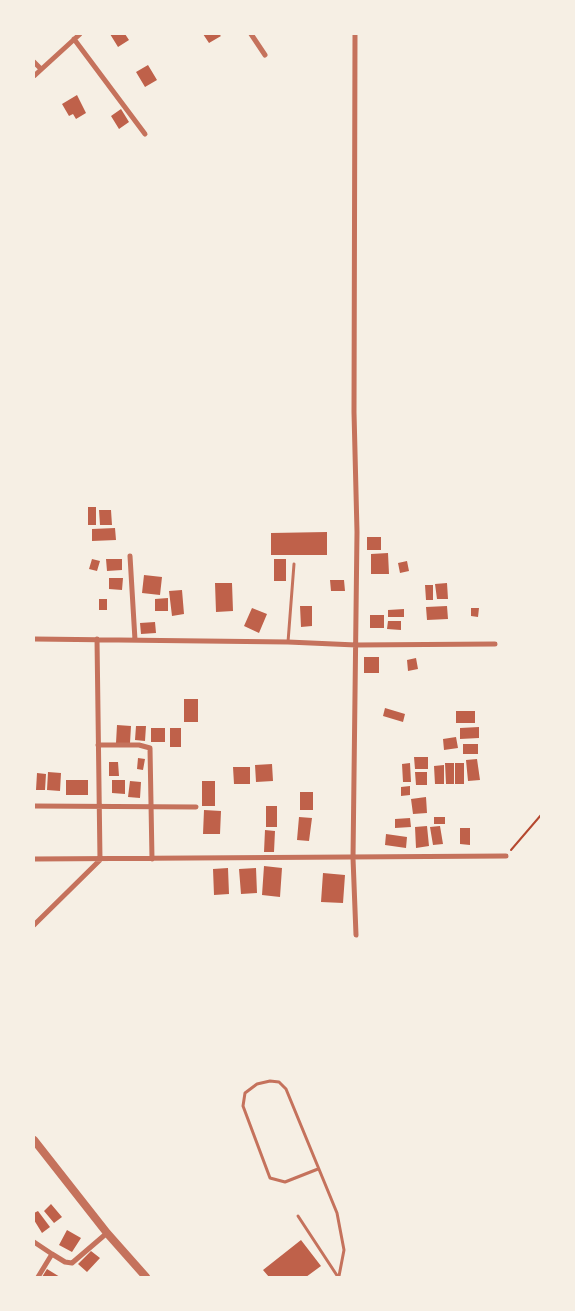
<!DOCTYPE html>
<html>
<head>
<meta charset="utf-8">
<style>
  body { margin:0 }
  #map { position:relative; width:575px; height:1311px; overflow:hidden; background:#f6efe4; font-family:"Source Serif 4",serif }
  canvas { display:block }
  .frame { position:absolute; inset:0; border:35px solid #f6efe4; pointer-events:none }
</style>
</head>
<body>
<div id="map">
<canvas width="575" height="1311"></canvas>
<div class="frame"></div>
</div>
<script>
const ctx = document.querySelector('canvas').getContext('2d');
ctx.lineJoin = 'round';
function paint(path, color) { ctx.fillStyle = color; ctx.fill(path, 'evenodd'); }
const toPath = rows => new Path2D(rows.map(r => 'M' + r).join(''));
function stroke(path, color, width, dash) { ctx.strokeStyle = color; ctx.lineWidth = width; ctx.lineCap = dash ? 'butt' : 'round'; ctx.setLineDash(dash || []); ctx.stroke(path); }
paint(toPath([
  [110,34,125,34,129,40,118,47],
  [203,34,219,34,221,36,209,43],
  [148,65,157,80,145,87,136,72],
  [77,95,86,113,76,119,73,114,69,116,62,104],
  [121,109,129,122,119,129,111,116],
  [88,507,96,507,96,525,88,525],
  [99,510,111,510,112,525,100,525],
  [115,528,116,540,92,541,92,529],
  [327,532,327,555,271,555,271,533],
  [367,537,381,537,381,550,367,550],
  [388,553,389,574,371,574,371,554],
  [92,559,100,561,97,571,89,569],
  [106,559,122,559,122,570,107,571],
  [274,559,286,559,286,581,274,581],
  [407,561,409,571,400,573,398,563],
  [144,575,162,577,160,595,142,593],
  [109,578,123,578,122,590,109,589],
  [330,580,344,580,345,591,331,591],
  [215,583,232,583,233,611,216,612],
  [447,583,448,599,437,599,435,584],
  [425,585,433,585,433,600,426,600],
  [182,590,184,614,172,616,169,591],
  [168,598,168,611,155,611,155,599],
  [99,599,107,599,107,610,99,610],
  [300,606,312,606,312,626,301,627],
  [447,606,448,619,427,620,426,607],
  [252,608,267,614,259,633,244,626],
  [471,608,479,608,478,617,471,616],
  [404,609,404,617,388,617,388,610],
  [370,615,384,615,384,628,370,628],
  [388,621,401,621,401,630,387,629],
  [155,622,156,633,141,634,140,623],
  [364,657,379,657,379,673,364,673],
  [416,658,418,669,408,671,407,660],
  [184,699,198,699,198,722,184,722],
  [385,708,405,714,403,722,383,716],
  [456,711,475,711,475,723,456,723],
  [117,725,131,726,130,743,116,743],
  [136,726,146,726,145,741,135,740],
  [479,727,479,738,460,739,460,728],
  [151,728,165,728,165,742,151,742],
  [170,728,181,728,181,747,170,747],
  [456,737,458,748,444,750,443,739],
  [463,744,478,744,478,754,463,754],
  [414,757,428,757,428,769,415,769],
  [138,758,145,759,143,770,137,769],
  [477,759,480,780,468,781,466,760],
  [109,762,118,762,119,776,109,776],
  [410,763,411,782,403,782,402,764],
  [445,763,454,763,454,784,446,784],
  [455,763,464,763,464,784,455,784],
  [272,764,273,781,256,782,255,765],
  [444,765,444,784,435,784,434,766],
  [233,767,250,767,250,784,234,784],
  [48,772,61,773,60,791,47,790],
  [415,772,427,772,427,785,416,785],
  [37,773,46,774,45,790,36,790],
  [66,780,88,780,88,795,66,795],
  [112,780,125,780,125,794,112,793],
  [130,781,141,782,140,798,128,797],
  [202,781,215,781,215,806,202,806],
  [410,786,410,795,401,796,401,787],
  [300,792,313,792,313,810,300,810],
  [426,797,427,813,413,814,411,799],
  [266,806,277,806,277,827,266,827],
  [204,810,221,811,220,834,203,834],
  [299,817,312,818,309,841,297,840],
  [434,817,445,817,445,824,434,824],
  [410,818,411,827,395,828,395,819],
  [427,826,429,846,416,848,415,827],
  [440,826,443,844,433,845,430,827],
  [460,828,470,828,470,845,460,844],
  [265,830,275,831,274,852,264,852],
  [386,834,407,837,406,848,385,845],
  [264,866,282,868,280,897,262,895],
  [228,868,229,894,214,895,213,869],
  [256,868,257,893,241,894,239,869],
  [323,873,345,875,343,903,321,902],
  [51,1204,62,1217,54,1223,44,1211],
  [38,1211,50,1227,42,1233,34,1220,34,1213],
  [67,1230,81,1238,72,1252,59,1245],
  [301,1240,321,1266,306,1277,269,1277,263,1270],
  [91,1251,100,1258,87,1272,78,1264],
  [47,1269,60,1277,42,1277]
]), '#bf614a');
stroke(toPath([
  [511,850,541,815]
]), '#b5482f', 2);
stroke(toPath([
  [288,642,294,564],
  [318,1169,285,1182,270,1178,243,1106,245,1093,257,1084,270,1081,279,1082,286,1089,337,1213,344,1250,339,1276],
  [298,1216,338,1277]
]), '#c5725c', 3);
stroke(toPath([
  [251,34,265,55],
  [355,34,354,412,357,532,353,858,356,935],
  [74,39,145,134],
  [34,62,41,69],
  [34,76,80,34],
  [130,556,135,640],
  [34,639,288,642,356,645,495,644],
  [98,745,139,745,150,748,152,859],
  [34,806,196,807],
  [34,859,506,856],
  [34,925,100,860,97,639],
  [34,1242,52,1254],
  [38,1277,52,1254,65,1262,72,1263,107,1233]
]), '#c5725c', 5);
stroke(toPath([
  [34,1140,107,1233,146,1277]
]), '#c5725c', 8);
</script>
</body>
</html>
